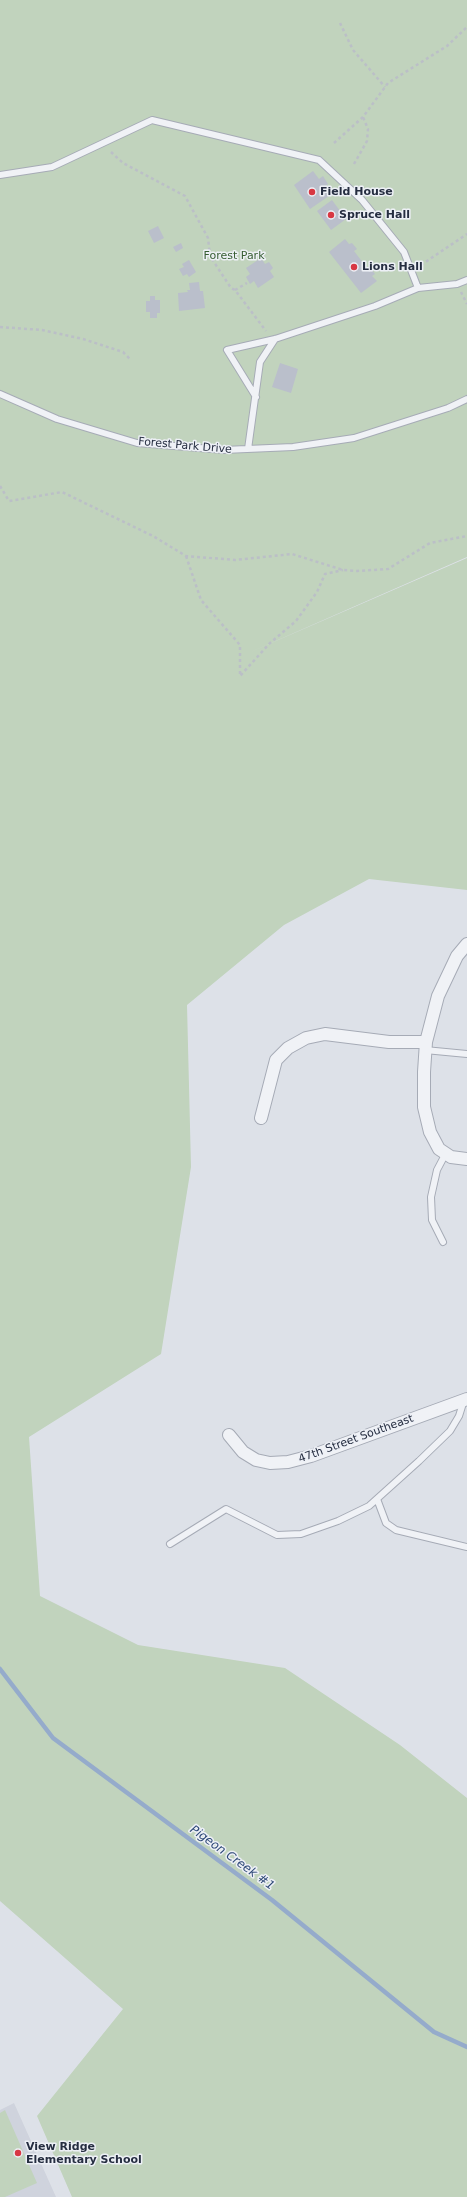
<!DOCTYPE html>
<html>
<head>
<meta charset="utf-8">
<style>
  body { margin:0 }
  canvas { display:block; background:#dde1e8 }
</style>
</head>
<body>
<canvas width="467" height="2197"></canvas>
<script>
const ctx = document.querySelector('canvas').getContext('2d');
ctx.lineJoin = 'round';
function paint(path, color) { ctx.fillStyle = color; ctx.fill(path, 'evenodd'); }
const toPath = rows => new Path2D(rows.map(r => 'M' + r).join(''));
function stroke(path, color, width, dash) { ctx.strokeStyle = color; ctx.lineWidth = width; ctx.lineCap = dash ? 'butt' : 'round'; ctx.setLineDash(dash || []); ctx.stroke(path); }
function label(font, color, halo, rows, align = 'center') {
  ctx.font = font + ' "DejaVu Sans",sans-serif'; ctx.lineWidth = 3; ctx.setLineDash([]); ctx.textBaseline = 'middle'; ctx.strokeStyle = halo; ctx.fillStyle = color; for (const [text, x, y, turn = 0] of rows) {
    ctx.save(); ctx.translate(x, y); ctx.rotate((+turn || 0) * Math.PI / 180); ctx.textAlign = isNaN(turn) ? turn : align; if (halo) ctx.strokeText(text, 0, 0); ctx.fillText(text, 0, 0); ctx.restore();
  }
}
paint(toPath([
  [14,2103,56,2197,0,2197,0,2110]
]), '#cfd3dd');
paint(toPath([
  [0,0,467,0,467,557,246,654,467,558,467,890,369,879,284,925,187,1005,191,1167,161,1354,29,1437,40,1596,138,1645,285,1668,400,1745,467,1798,467,2197,72,2197,37,2116,123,2009,0,1901],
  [5,2110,37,2183,5,2197,0,2197,0,2113]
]), '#c1d3bd');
stroke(toPath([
  [0,1669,53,1738,272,1900,434,2032,467,2047]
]), '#95abcb', 4.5);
paint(toPath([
  [313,171,319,179,323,176,328,184,323,188,329,196,310,209,294,185],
  [332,200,346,219,331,230,317,211],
  [158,226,164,238,154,243,148,231],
  [345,239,349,244,352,243,357,249,354,251,367,268,369,266,375,274,372,276,377,281,361,293,329,252],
  [181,243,183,248,176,252,173,247],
  [261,258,265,264,269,262,273,268,270,271,274,277,258,288,254,281,250,284,246,277,250,274,246,268],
  [189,260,196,272,189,277,187,274,183,276,179,269,184,267,182,264],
  [199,282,200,291,203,291,205,308,179,311,178,293,188,292,187,290,190,290,189,283],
  [150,296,155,296,155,300,160,300,160,313,157,313,157,318,150,318,150,312,146,312,146,301,150,301],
  [280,363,298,369,291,393,272,387]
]), '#babfcb');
const lane = toPath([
  [0,175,52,167,152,120,319,160,362,200,404,252,418,288],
  [0,394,57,419,137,443,224,450,293,447,354,438,448,408,467,399],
  [256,397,227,350,275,339,375,306,418,288,457,284,467,280],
  [248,449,260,362,275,339],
  [425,1050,467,1054],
  [443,1242,432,1220,431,1197,437,1170,446,1153],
  [377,1499,386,1523,396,1530,467,1547],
  [170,1544,226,1509,277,1535,301,1534,338,1521,369,1506,419,1461,450,1431,459,1416,464,1400]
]);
const street = toPath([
  [467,944,457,956,438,996,426,1042,424,1072,424,1107,430,1132,439,1149,451,1157,467,1159],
  [261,1118,276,1060,288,1048,306,1038,325,1034,389,1042,426,1042],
  [229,1435,243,1452,256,1460,270,1463,288,1462,311,1456,467,1399]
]);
stroke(lane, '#a6abb6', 8);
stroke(street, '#a6abb6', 14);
stroke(toPath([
  [340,23,353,50,385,87],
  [334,143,363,117,388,83,447,46,467,27],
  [111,152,123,163,185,196,208,238,210,256,231,288,235,290,266,331],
  [354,164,367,141,368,129,363,117],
  [421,265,467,234],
  [235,290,247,283],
  [461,292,467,304],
  [0,327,42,330,83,339,123,352,131,360],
  [0,486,9,501,62,492,153,536,186,556,235,560,292,554,343,570,357,571,388,569,430,543,467,536],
  [186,556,201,600,240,645,240,676,270,643,296,621,317,592,325,574,343,570]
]), '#bbbfc7', 2.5, [3, 3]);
stroke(lane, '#f0f2f6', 6);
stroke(street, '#f0f2f6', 12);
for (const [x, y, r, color] of [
  [312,192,4,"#d83743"],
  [331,215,4,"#d83743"],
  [354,267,4,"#d83743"],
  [18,2153,4,"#d83743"]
]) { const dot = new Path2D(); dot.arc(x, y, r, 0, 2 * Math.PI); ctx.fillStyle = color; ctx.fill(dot); stroke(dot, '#edf0f6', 1.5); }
label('bold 11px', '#252d40', '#edf0f6', [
  ["Field House",320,192],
  ["Spruce Hall",339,215],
  ["Lions Hall",362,267],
  ["View Ridge",26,2147],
  ["Elementary School",26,2160]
], 'left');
label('11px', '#365d32', '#edf0f6', [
  ["Forest Park",234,256]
]);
label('11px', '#252d40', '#edf0f6', [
  ["Forest Park Drive",185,446,5],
  ["47th Street Southeast",356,1439,-20]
]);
label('italic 12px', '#2d4877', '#edf0f6', [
  ["Pigeon Creek #1",232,1858,36]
]);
</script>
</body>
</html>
